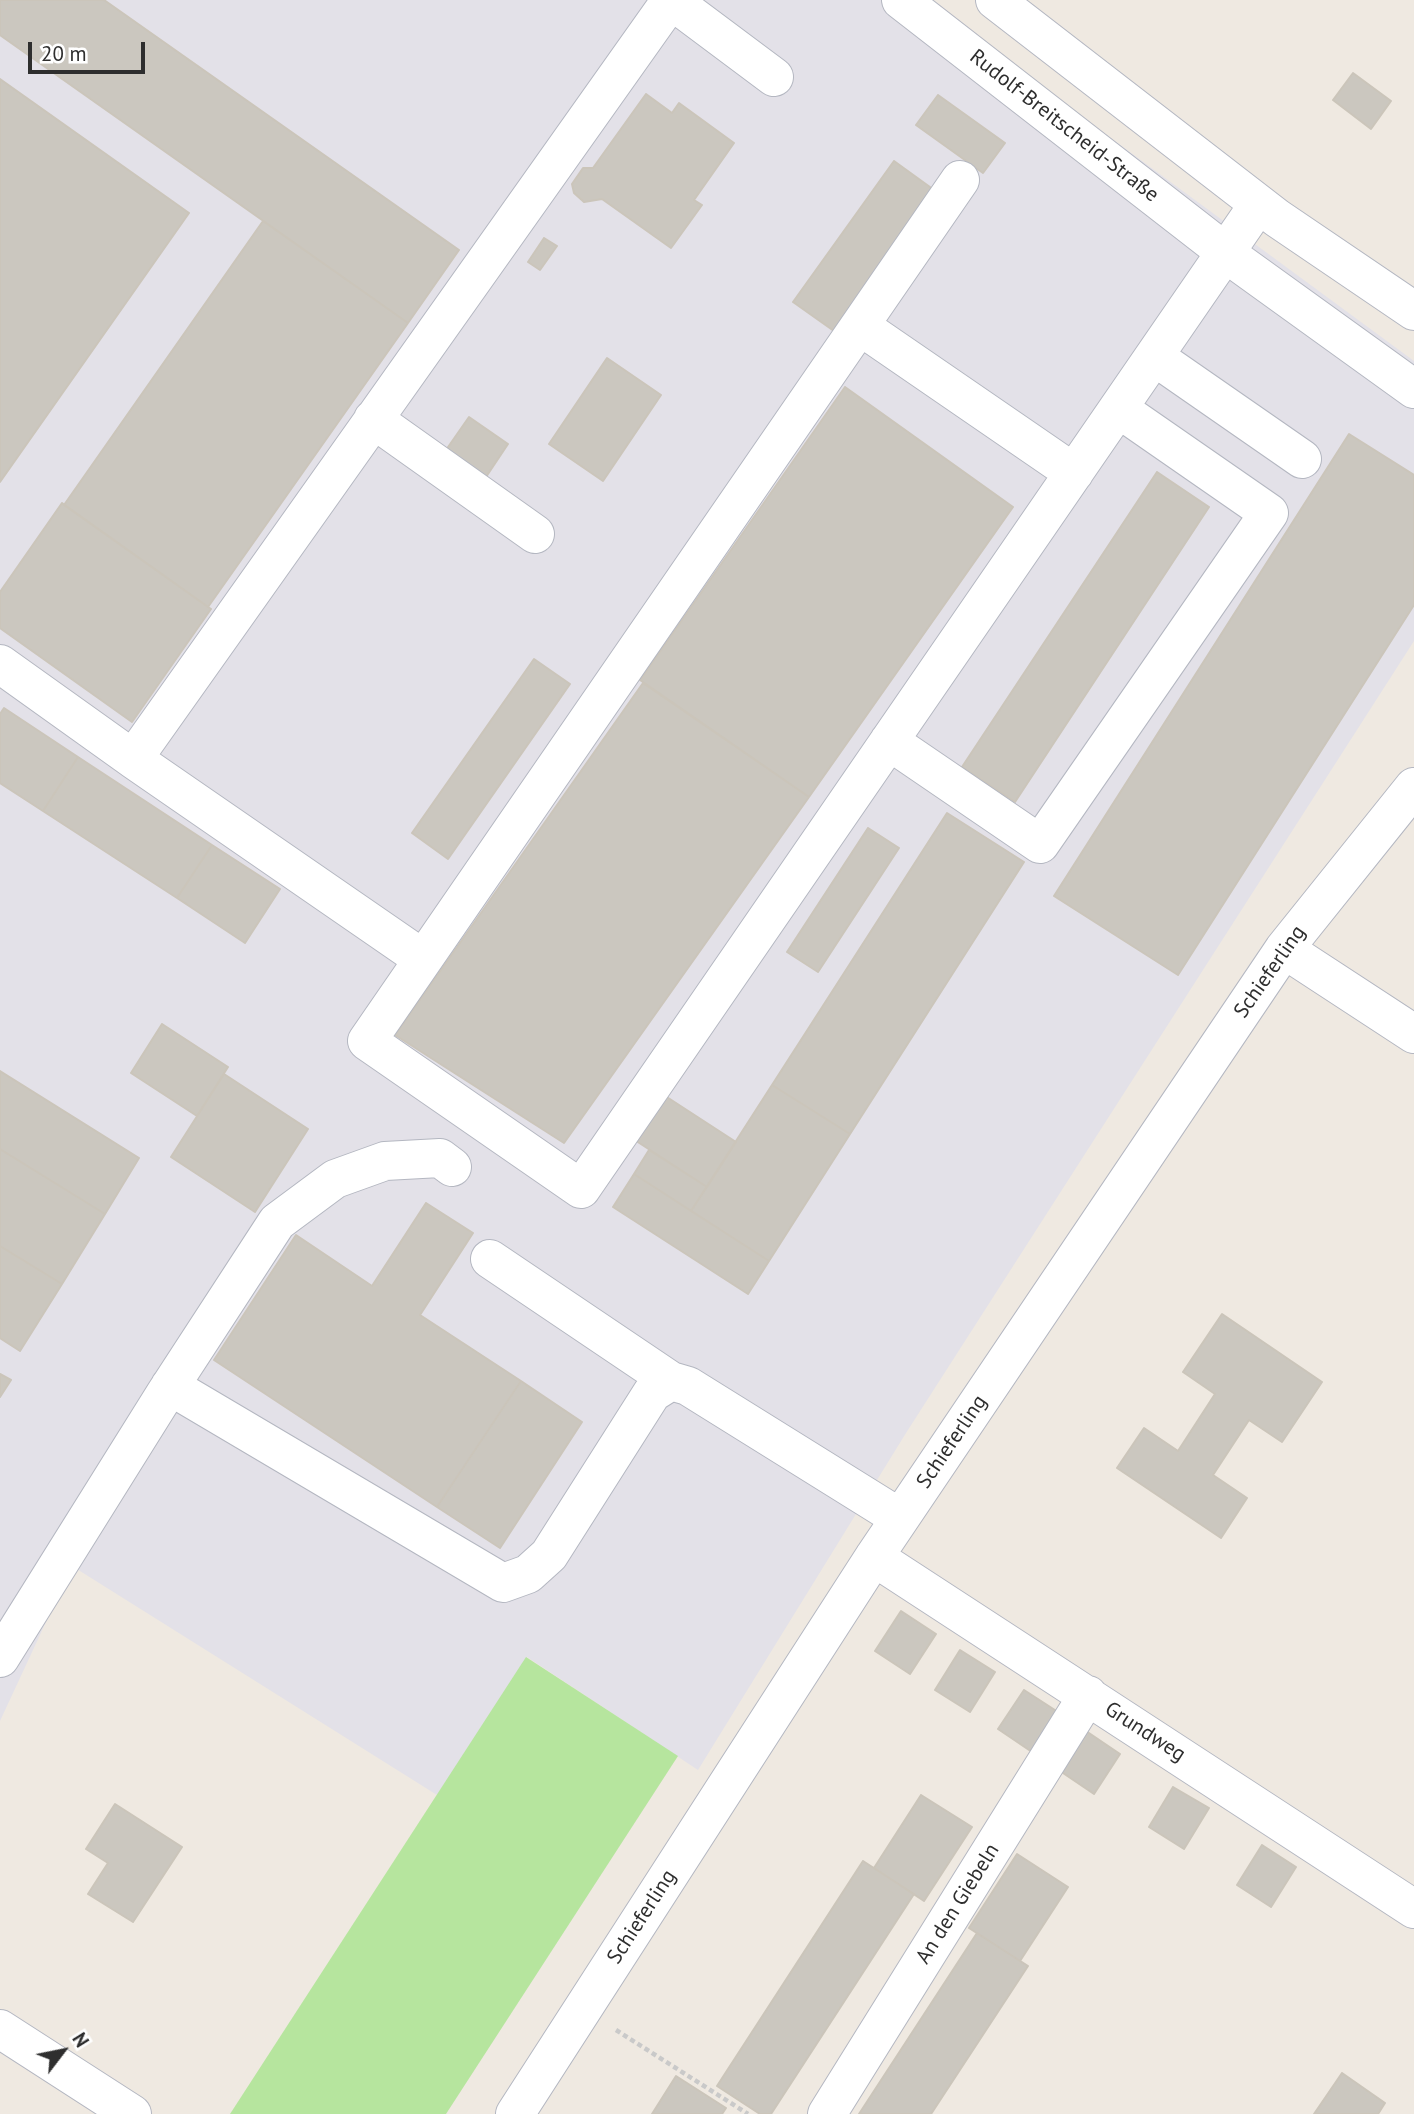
<!DOCTYPE html>
<html>
<head>
<meta charset="utf-8">
<style>
  body { margin:0 }
  #map { position:relative; width:1414px; height:2114px; overflow:hidden; background:#efe9e1; font-family:"PT Sans",sans-serif }
  canvas { display:block }
  .north { position:absolute; left:28px; top:2016px; width:70px; height:70px; -webkit-text-stroke:5px #fff; paint-order:stroke; rotate:58deg; font-size:19px; font-weight:700; line-height:28px; text-align:center; color:#2e2e2e }
  .north::after { content:''; display:block; margin:auto; width:24px; height:32px; background:#2e2e2e; clip-path:polygon(50% 0,100% 100%,50% 72%,0 100%) }
  .scale { position:absolute; left:28px; top:42px; width:117px; height:32px; box-sizing:border-box; border:4px solid #2e2e2e; border-top:0; padding-left:9px; font-size:21px; line-height:24px; white-space:nowrap; color:#2e2e2e; -webkit-text-stroke:5px #fff; paint-order:stroke }
</style>
</head>
<body>
<div id="map">
<canvas width="1414" height="2114"></canvas>
<div class="north">N</div>
<div class="scale">20 m</div>
</div>
<script>
const ctx = document.querySelector('canvas').getContext('2d');
ctx.lineJoin = 'round';
function paint(path, color) { ctx.fillStyle = color; ctx.fill(path, 'evenodd'); }
const toPath = rows => new Path2D(rows.map(r => 'M' + r).join(''));
function stroke(path, color, width, dash) { ctx.strokeStyle = color; ctx.lineWidth = width; ctx.lineCap = dash ? 'butt' : 'round'; ctx.setLineDash(dash || []); ctx.stroke(path); }
function label(font, color, halo, rows, align = 'center') {
  ctx.font = font + ' "PT Sans",sans-serif'; ctx.lineWidth = 6; ctx.setLineDash([]); ctx.textBaseline = 'middle'; ctx.strokeStyle = halo; ctx.fillStyle = color; for (const [text, x, y, turn = 0] of rows) {
    ctx.save(); ctx.translate(x, y); ctx.rotate((+turn || 0) * Math.PI / 180); ctx.textAlign = isNaN(turn) ? turn : align; if (halo) ctx.strokeText(text, 0, 0); ctx.fillText(text, 0, 0); ctx.restore();
  }
}
paint(toPath([
  [0,0,923,0,1414,361,1414,641,906,1433,698,1770,527,1657,528,1667,437,1795,72,1566,0,1721]
]), '#e3e1e8');
paint(toPath([
  [526,1657,678,1756,446,2114,230,2114]
]), '#b6e59e');
const building = toPath([
  [0,0,104,0,459,250,408,323,0,35,0,0],
  [1353,73,1391,101,1371,129,1333,100,1353,73],
  [0,79,189,213,0,482,0,79],
  [646,94,672,113,679,103,734,143,694,200,702,205,671,248,602,199,584,202,574,193,572,184,583,168,593,168,646,94],
  [938,95,1005,143,983,173,916,125,938,95],
  [894,161,941,195,841,336,793,302,894,161],
  [263,221,408,323,208,607,64,505,263,221],
  [544,238,557,246,540,270,528,262,544,238],
  [607,358,661,395,603,481,549,444,607,358],
  [845,387,1013,507,809,797,640,680,845,387],
  [469,417,508,444,486,477,446,450,469,417],
  [1349,434,1414,475,1414,605,1178,975,1054,896,1349,434],
  [1157,472,1209,507,1015,802,962,767,1157,472],
  [62,503,211,609,132,722,0,628,0,592,62,503],
  [534,659,570,684,448,859,412,833,534,659],
  [643,683,809,797,564,1143,395,1035,643,683],
  [4,708,78,757,43,811,0,783,0,714,4,708],
  [78,757,212,845,177,898,43,811,78,757],
  [947,813,1024,862,850,1134,772,1085,947,813],
  [868,828,899,848,818,972,787,952,868,828],
  [212,845,280,889,245,943,177,898,212,845],
  [162,1024,228,1067,197,1116,131,1073,162,1024],
  [0,1071,139,1158,105,1214,0,1149,0,1071],
  [224,1074,308,1129,255,1212,171,1157,224,1074],
  [772,1085,850,1134,769,1261,691,1211,772,1085],
  [656,1090,736,1142,707,1187,627,1135,656,1090],
  [0,1149,105,1214,62,1284,0,1246,0,1149],
  [649,1150,707,1187,691,1211,634,1174,649,1150],
  [634,1174,769,1261,748,1294,613,1207,634,1174],
  [426,1203,473,1233,420,1315,521,1381,437,1507,214,1360,296,1235,372,1286,426,1203],
  [0,1246,62,1284,20,1351,0,1338,0,1246],
  [1222,1314,1322,1382,1282,1442,1249,1420,1213,1475,1247,1498,1221,1538,1117,1468,1144,1428,1178,1451,1215,1394,1183,1372,1222,1314],
  [0,1374,11,1380,0,1397,0,1374],
  [521,1381,582,1422,500,1548,437,1507,521,1381],
  [901,1611,936,1634,910,1674,875,1651,901,1611],
  [960,1650,995,1672,970,1712,935,1690,960,1650],
  [1024,1690,1058,1712,1032,1752,998,1729,1024,1690],
  [1086,1731,1120,1754,1094,1794,1060,1771,1086,1731],
  [1173,1787,1209,1808,1184,1849,1149,1827,1173,1787],
  [921,1795,972,1827,924,1901,874,1868,921,1795],
  [115,1804,182,1847,133,1922,88,1894,108,1863,86,1849,115,1804],
  [1262,1845,1296,1867,1271,1907,1237,1885,1262,1845],
  [1017,1854,1068,1887,1020,1961,969,1928,1017,1854],
  [863,1861,914,1894,771,2114,760,2114,717,2086,863,1861],
  [977,1933,1028,1966,931,2114,859,2114,977,1933],
  [1342,2073,1385,2103,1378,2114,1314,2114,1342,2073],
  [676,2076,726,2108,722,2114,652,2114,676,2076]
]);
paint(building, '#cbc7bf');
stroke(building, '#cbc5ba', 2);
const minor = toPath([
  [671,0,774,77],
  [901,0,1242,265,1414,389],
  [995,0,1277,218,1414,311],
  [960,180,367,1041,581,1189,1258,205],
  [860,326,1074,473],
  [1155,357,1302,459],
  [373,419,535,534],
  [0,664,133,759,671,0],
  [889,741,1040,844,1269,513,1119,409],
  [133,759,423,959],
  [1284,949,1414,1034],
  [490,1259,671,1381],
  [170,1386,503,1583,528,1574,549,1555,652,1393,671,1381,688,1386,900,1518],
  [874,1557,1414,1909],
  [0,1658,165,1394,277,1222,335,1179,385,1161,440,1158,452,1167],
  [0,2029,132,2114],
  [515,2114,874,1557,1284,949,1414,787],
  [827,2114,1088,1695]
]);
stroke(minor, '#b4b7c1', 40);
stroke(toPath([
  [616,2030,748,2114]
]), '#c9c9c9', 4.5, [5, 3.5]);
stroke(minor, '#fff', 38);
label('21px', '#2e2e2e', '#fff', [
  ["Rudolf-Breitscheid-Straße",1064,126,38],
  ["Schieferling",1270,972,-55],
  ["Schieferling",952,1442,-56],
  ["Grundweg",1145,1732,33],
  ["An den Giebeln",958,1904,-58],
  ["Schieferling",642,1917,-57]
]);
</script>
</body>
</html>
